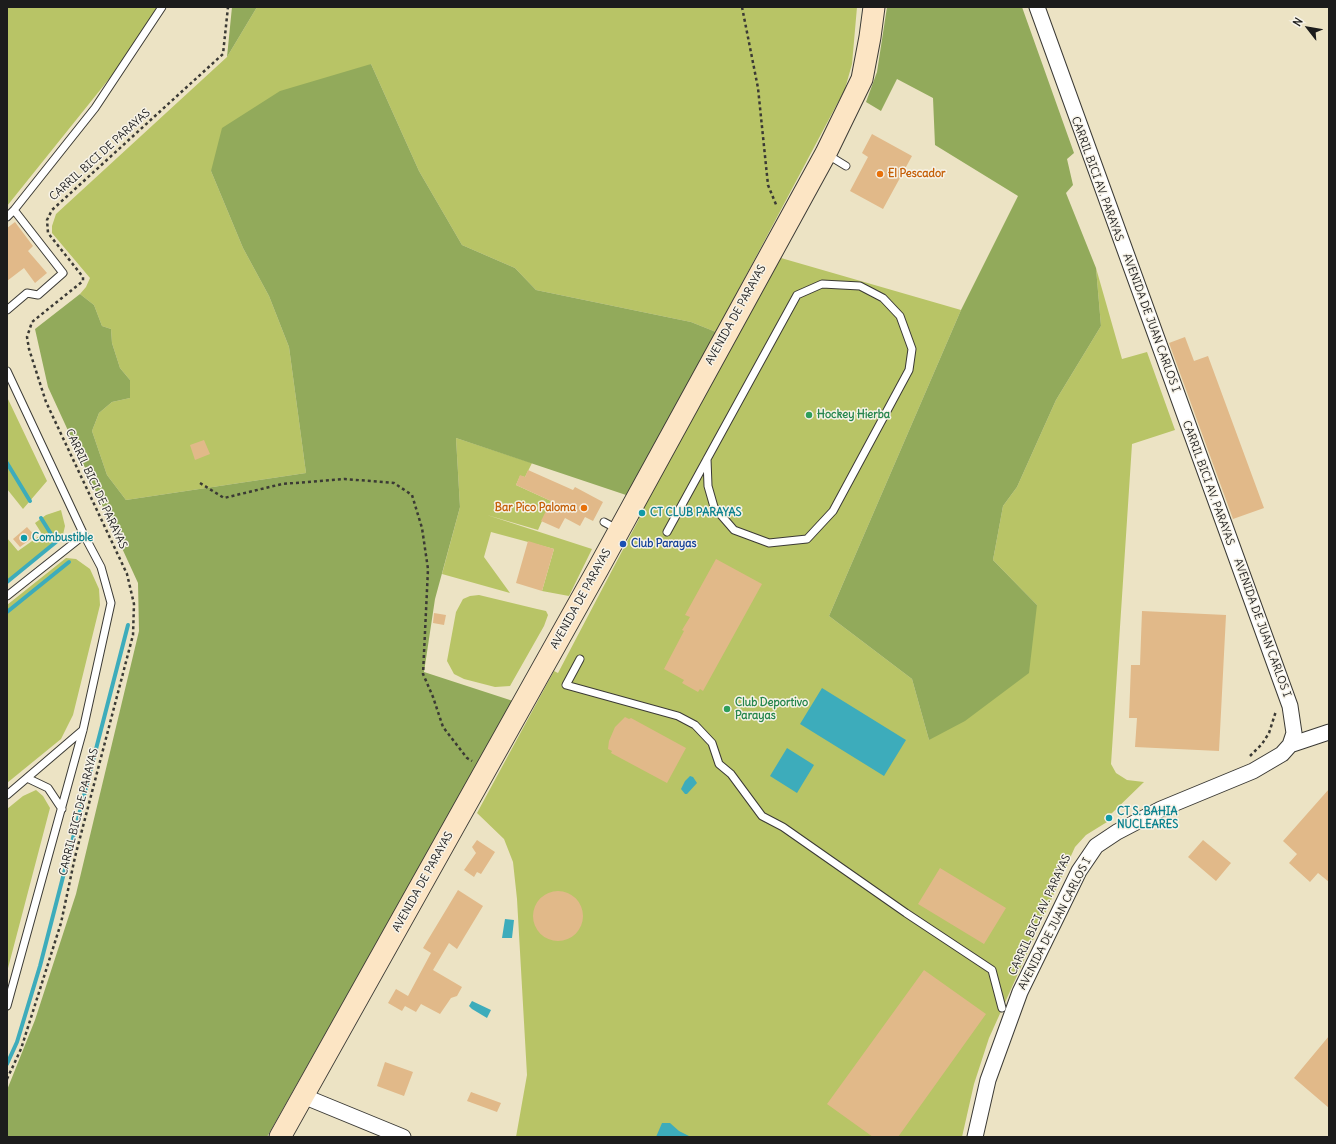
<!DOCTYPE html>
<html>
<head>
<meta charset="utf-8">
<style>
  body { margin:0 }
  #map { position:relative; width:1336px; height:1144px; overflow:hidden; background:#ece3c4; font-family:Delius,sans-serif }
  canvas { display:block }
  .frame { position:absolute; inset:0; border:8px solid #1c1c1c; pointer-events:none }
  .north { position:absolute; left:1288px; top:8px; width:40px; height:40px; -webkit-text-stroke:3px #f7f3e8; paint-order:stroke; rotate:301deg; font-size:11px; font-weight:700; line-height:16px; text-align:center; color:#1c1c1c }
  .north::after { content:''; display:block; margin:auto; width:14px; height:18px; background:#1c1c1c; clip-path:polygon(50% 0,100% 100%,50% 72%,0 100%) }
</style>
</head>
<body>
<div id="map">
<canvas width="1336" height="1144"></canvas>
<div class="frame"></div>
<div class="north">N</div>
</div>
<script>
const ctx = document.querySelector('canvas').getContext('2d');
ctx.lineJoin = 'round';
function paint(path, color) { ctx.fillStyle = color; ctx.fill(path, 'evenodd'); }
const toPath = rows => new Path2D(rows.map(r => 'M' + r).join(''));
function stroke(path, color, width, dash) { ctx.strokeStyle = color; ctx.lineWidth = width; ctx.lineCap = dash ? 'butt' : 'round'; ctx.setLineDash(dash || []); ctx.stroke(path); }
function label(font, color, halo, rows, align = 'center') {
  ctx.font = font + ' Delius,sans-serif'; ctx.lineWidth = 3; ctx.setLineDash([]); ctx.textBaseline = 'middle'; ctx.strokeStyle = halo; ctx.fillStyle = color; for (const [text, x, y, turn = 0] of rows) {
    ctx.save(); ctx.translate(x, y); ctx.rotate((+turn || 0) * Math.PI / 180); ctx.textAlign = isNaN(turn) ? turn : align; if (halo) ctx.strokeText(text, 0, 0); ctx.fillText(text, 0, 0); ctx.restore();
  }
}
paint(toPath([
  [7,7,158,7,121,64,7,206],
  [257,7,857,7,852,64,845,89,716,332,691,322,536,290,515,268,462,245,419,171,371,64,211,171,243,248,269,296,289,347,306,473,126,500,107,475,92,431,99,413,112,402,130,398,130,380,120,368,112,343,111,329,102,326,94,305,80,294,86,287,90,278,52,233,52,226,56,214,227,57],
  [781,258,961,310,829,616,912,679,929,740,1037,605,993,560,1003,506,1017,487,1056,400,1101,326,1096,268,1122,359,1147,352,1175,430,1132,444,1111,764,1116,773,1127,780,1144,782,1112,813,1104,818,1107,822,1086,835,1075,847,989,1038,974,1084,962,1137,516,1137,527,1075,517,899,513,862,504,839,477,813,554,671,558,673,639,519,637,516],
  [7,397,47,481,23,509,7,489],
  [456,438,532,463,525,477,520,476,516,485,551,501,538,530,487,515,592,549,569,596,542,591,554,549,491,532,484,557,510,593,442,574,460,507],
  [61,510,65,526,62,539,7,583,7,538,18,551,42,534,35,523,46,515],
  [66,558,76,559,90,569,99,589,100,605,73,715,61,739,7,783,7,605],
  [479,595,537,609,546,611,548,615,544,626,510,686,495,687,464,679,454,674,447,661,456,612,463,599,470,596],
  [36,790,43,796,50,808,7,972,7,809,23,796]
]), '#b8c466');
paint(toPath([
  [232,7,257,7,227,57],
  [887,7,1022,7,1074,153,1067,159,1073,185,1066,193,1096,268,1101,326,1056,400,1017,487,1003,506,993,560,1037,605,1029,673,965,721,929,740,912,679,829,616,961,310,1018,196,935,145,933,98,897,79,881,111,866,102,877,72],
  [371,64,419,171,462,245,515,268,536,290,691,322,716,332,629,496,456,438,460,507,435,599,424,672,513,701,267,1137,7,1137,7,1090,35,1020,76,894,139,631,138,583,48,387,35,329,80,294,94,305,102,326,111,329,112,343,120,368,130,380,130,398,112,402,99,413,92,431,107,475,126,500,306,473,289,347,269,296,243,248,211,171,222,128,280,91]
]), '#92aa5b');
paint(toPath([
  [822,688,906,740,884,776,800,724],
  [787,748,814,765,797,793,770,776],
  [690,776,693,777,697,783,687,794,685,794,681,789,685,781],
  [505,919,514,920,512,938,502,938],
  [472,1001,491,1010,487,1018,472,1009,469,1006],
  [662,1123,670,1123,679,1131,691,1137,656,1137]
]), '#3dacbb');
stroke(toPath([
  [7,463,30,501],
  [7,582,56,542,41,518],
  [7,612,69,562],
  [7,1064,17,1042,40,966,128,625]
]), '#3dacbb', 4);
paint(toPath([
  [872,134,912,156,883,209,850,191,868,157,862,153],
  [15,222,33,246,28,251,47,273,35,283,24,268,7,281,7,228],
  [1185,337,1194,361,1208,356,1264,508,1233,519,1169,343],
  [204,440,210,454,195,460,190,445],
  [528,470,573,490,575,487,603,502,593,521,585,517,580,526,565,518,559,529,541,521,551,501,516,485,520,475,525,477],
  [27,527,35,536,20,547,13,539],
  [528,541,554,549,542,591,516,583],
  [716,559,762,584,703,691,700,689,698,692,682,683,684,680,664,669,684,631,682,630,690,617,685,615],
  [1142,611,1226,615,1219,751,1135,747,1137,718,1129,718,1131,665,1140,665],
  [434,613,446,615,444,625,433,623],
  [625,717,629,719,631,718,686,748,667,783,611,753,612,751,608,749,609,741,615,727],
  [1329,789,1329,882,1318,873,1310,882,1289,863,1297,854,1283,841],
  [477,840,495,852,481,874,477,872,474,877,464,870,476,853,472,847],
  [1203,840,1231,863,1216,881,1188,857],
  [940,868,1006,908,984,944,918,904],
  [458,890,483,906,457,949,449,943,433,970,462,987,457,996,451,998,440,1014,421,1004,416,1012,405,1006,402,1011,388,1003,396,989,408,996,431,953,423,948],
  '533 916a25 25 0 1 1 50 0a25 25 0 1 1-50 0Z',
  [924,970,986,1014,898,1137,873,1137,827,1104],
  [1329,1036,1329,1108,1294,1078],
  [385,1062,413,1072,404,1096,377,1086],
  [471,1092,501,1103,497,1112,467,1101]
]), '#e1b989');
const lane = toPath([
  [828,155,846,166],
  [7,217,14,210,95,108,162,7],
  [7,310,27,293,38,295,63,273,14,210],
  [7,371,84,535],
  [604,522,617,529],
  [667,532,707,459,797,295,822,284,860,286,883,298,900,316,912,349,909,370,833,511,807,539,769,543,734,530,714,507,708,486,707,459],
  [7,596,84,535,101,567,111,603,83,730,7,1006],
  [580,659,566,685,678,716,695,725,712,743,719,764,731,774,762,816,783,827,906,913,992,970,1002,1008],
  [27,778,48,788,62,809],
  [7,795,83,730]
]);
const street = toPath([
  [1290,745,1329,732],
  [303,1096,403,1137],
  [975,1137,988,1080,1020,992,1079,871,1096,846,1117,832,1161,809,1253,771,1282,754,1290,745,1294,733,1290,706,1037,7]
]);
const secondary = toPath([
  [280,1137,598,569,826,153,862,79,870,37,874,7]
]);
stroke(lane, '#3b3a35', 9);
stroke(street, '#3b3a35', 17);
stroke(secondary, '#3b3a35', 23);
stroke(toPath([
  [742,7,758,88,768,185,777,207],
  [200,483,224,498,282,484,345,479,394,483,412,495,422,528,428,569,423,674,433,697,443,727,467,758,472,761],
  [1250,756,1262,744,1269,733,1276,711],
  [7,1079,21,1049,61,923,75,857,133,635,134,604,127,574,46,402,29,349,27,337,32,322,83,281,83,277,48,233,47,220,52,210,223,54,228,7]
]), '#3b3a35', 2.5, [3, 3]);
stroke(lane, '#fff', 7);
stroke(street, '#fff', 15);
stroke(secondary, '#fce5c4', 21);
for (const [x, y, r, color] of [
  [880,174,4,"#e8710a"],
  [809,415,4,"#2e9e5b"],
  [584,508,4,"#e8710a"],
  [642,513,4,"#0f9aa8"],
  [24,538,4,"#0f9aa8"],
  [623,544,4,"#1a4fb4"],
  [727,709,4,"#2e9e5b"],
  [1109,818,4,"#0f9aa8"]
]) { const dot = new Path2D(); dot.arc(x, y, r, 0, 2 * Math.PI); ctx.fillStyle = color; ctx.fill(dot); stroke(dot, '#f7f3e8', 1.5); }
label('11px', '#1c1c1c', '#f7f3e8', [
  ["CARRIL BICI DE PARAYAS",100,155,-42],
  ["CARRIL BICI AV. PARAYAS",1097,179,70],
  ["AVENIDA DE PARAYAS",736,315,-61],
  ["AVENIDA DE JUAN CARLOS I",1151,323,70],
  ["CARRIL BICI AV. PARAYAS",1208,483,70],
  ["CARRIL BICI DE PARAYAS",96,489,65],
  ["AVENIDA DE PARAYAS",581,599,-61],
  ["AVENIDA DE JUAN CARLOS I",1262,628,70],
  ["CARRIL BICI DE PARAYAS",79,812,-76],
  ["AVENIDA DE PARAYAS",423,882,-61],
  ["CARRIL BICI AV. PARAYAS",1040,915,-65],
  ["AVENIDA DE JUAN CARLOS I",1055,924,-63]
]);
label('bold 11px', '#c56008', '#f7f3e8', [
  ["El Pescador",888,174],
  ["Bar Pico Paloma",576,508,"right"]
], 'left');
label('bold 11px', '#27864d', '#f7f3e8', [
  ["Hockey Hierba",817,415],
  ["Club Deportivo",735,703],
  ["Parayas",735,716]
], 'left');
label('bold 11px', '#0d838f', '#f7f3e8', [
  ["CT CLUB PARAYAS",650,513],
  ["Combustible",32,538],
  ["CT S. BAHIA",1117,812],
  ["NUCLEARES",1117,825]
], 'left');
label('bold 11px', '#164399', '#f7f3e8', [
  ["Club Parayas",631,544]
], 'left');
</script>
</body>
</html>
